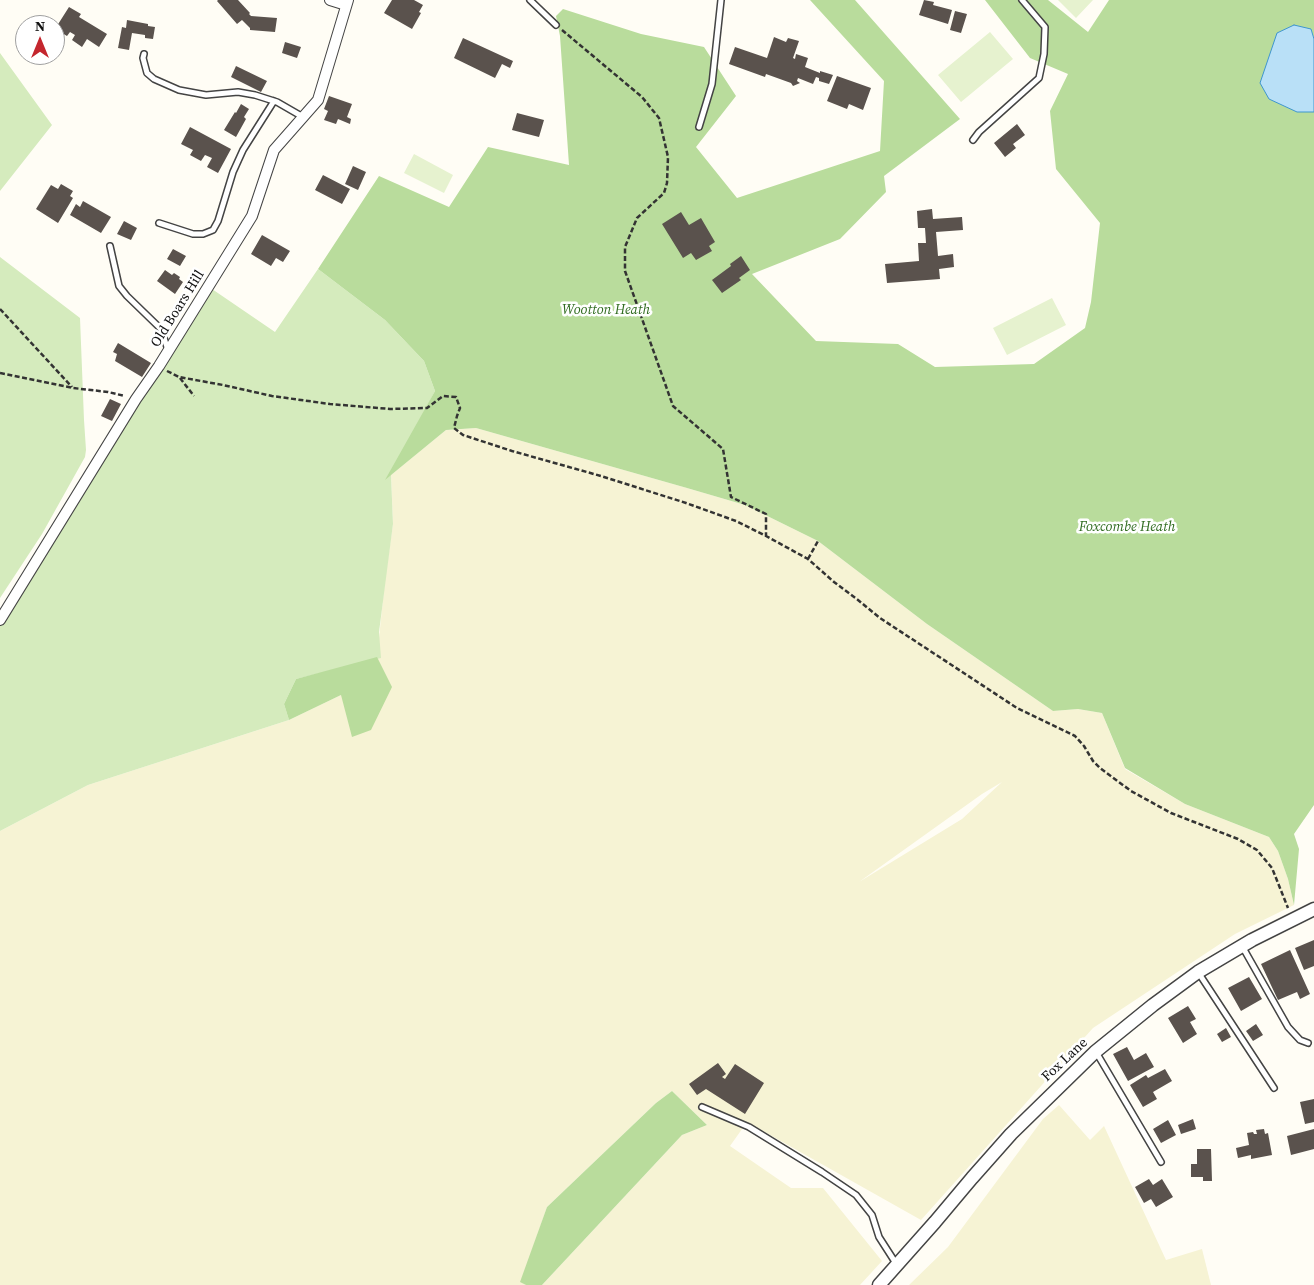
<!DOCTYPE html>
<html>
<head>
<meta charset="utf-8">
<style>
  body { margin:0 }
  #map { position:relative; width:1314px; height:1285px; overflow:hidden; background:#fffdf5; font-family:"Source Serif 4",serif }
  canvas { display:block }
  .north { position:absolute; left:15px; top:15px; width:50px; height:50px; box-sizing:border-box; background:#fff; border:1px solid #a0a0a0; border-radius:50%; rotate:0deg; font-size:14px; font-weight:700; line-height:20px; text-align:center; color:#111 }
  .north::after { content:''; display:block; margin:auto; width:18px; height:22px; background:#c4262e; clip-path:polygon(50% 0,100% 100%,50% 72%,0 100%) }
</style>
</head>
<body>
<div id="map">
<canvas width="1314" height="1285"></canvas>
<div class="north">N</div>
</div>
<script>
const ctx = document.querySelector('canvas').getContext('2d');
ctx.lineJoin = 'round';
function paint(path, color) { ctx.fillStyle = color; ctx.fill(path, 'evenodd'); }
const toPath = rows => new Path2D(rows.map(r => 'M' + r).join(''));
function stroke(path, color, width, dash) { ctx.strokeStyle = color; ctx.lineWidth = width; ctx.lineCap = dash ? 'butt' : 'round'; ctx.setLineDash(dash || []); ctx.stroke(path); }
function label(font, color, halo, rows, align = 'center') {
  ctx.font = font + ' "Source Serif 4",serif'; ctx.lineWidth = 5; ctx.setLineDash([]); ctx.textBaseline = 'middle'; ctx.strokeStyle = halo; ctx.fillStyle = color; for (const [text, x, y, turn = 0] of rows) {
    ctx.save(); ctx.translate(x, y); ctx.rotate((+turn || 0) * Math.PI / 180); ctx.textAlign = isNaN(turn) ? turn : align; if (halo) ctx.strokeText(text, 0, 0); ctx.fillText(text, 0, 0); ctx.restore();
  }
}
paint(toPath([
  [476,428,687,488,745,505,818,541,927,624,1053,711,1078,709,1102,713,1125,769,1185,804,1269,837,1278,851,1288,879,1294,905,1235,934,1093,1028,921,1220,747,1122,730,1146,791,1188,823,1188,882,1261,860,1285,542,1285,682,1135,707,1125,672,1091,656,1103,547,1207,521,1282,526,1285,0,1285,0,831,88,785,289,720,341,695,377,657,385,580,393,524,391,475,446,430],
  [1002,782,962,819,859,882,982,794],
  [1059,1105,1090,1140,1104,1126,1166,1260,1202,1249,1211,1285,909,1285,948,1247,1043,1119]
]), '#f6f3d4');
paint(toPath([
  [0,53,52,125,0,191],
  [0,257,80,318,84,420,86,450,85,457,42,534,0,598],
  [318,269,385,320,424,361,435,391,391,475,393,524,379,632,381,658,296,679,284,704,289,720,88,785,0,831,0,625,212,289,275,332]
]), '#d5ebbd');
paint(toPath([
  [810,0,855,0,960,119,884,176,886,192,840,239,752,274,816,341,898,344,935,367,1034,364,1085,328,1091,302,1100,223,1056,169,1050,111,1068,74,1030,58,985,0,1048,0,1088,32,1109,0,1314,0,1314,39,1311,29,1297,112,1314,112,1314,805,1294,834,1299,849,1294,905,1288,879,1278,851,1269,837,1185,804,1125,768,1102,713,1078,709,1053,711,927,624,818,541,745,505,687,488,476,428,446,430,385,480,435,391,424,361,385,320,318,269,379,176,449,207,488,147,569,165,560,36,556,16,563,9,641,34,704,47,736,96,696,147,737,198,880,151,884,81],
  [377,657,392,687,371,730,352,737,341,695,289,720,284,704,296,679],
  [672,1091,707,1125,682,1135,542,1285,526,1285,520,1282,547,1207,656,1103]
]), '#b9dc9c');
paint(toPath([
  [1058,0,1093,0,1076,18],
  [990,32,1013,59,961,102,938,75],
  [414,154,453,175,444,193,404,173],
  [1052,298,1066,325,1007,355,993,328]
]), '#e6f2cf');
const water = toPath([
  [1294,25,1311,29,1314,39,1314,112,1297,112,1269,99,1260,83,1277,33,1294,25]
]);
paint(water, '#b9e0f7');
stroke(water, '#3f96cf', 1);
paint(toPath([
  [218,0,238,0,250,13,249,14,251,16,277,18,275,32,250,30,250,28,242,20,237,24,217,1],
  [392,0,414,0,423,5,419,12,421,13,412,29,384,13],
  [924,0,934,2,933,5,952,10,948,24,919,15],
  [69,7,81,14,79,17,107,34,99,47,87,39,82,47,72,40,75,35,70,32,67,36,55,29],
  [955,11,967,14,961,33,950,30],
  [127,20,148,24,148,26,155,27,153,39,145,38,145,35,132,33,129,50,118,48,122,27,126,28],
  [774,37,786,42,788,38,799,41,793,58,795,59,796,54,808,58,805,67,820,73,820,71,833,75,829,84,819,81,819,78,816,77,813,84,798,78,797,81,800,83,793,86,791,83,766,74,765,77,729,64,735,47,767,58],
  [463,38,513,61,510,68,502,64,495,78,454,58],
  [285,42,301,47,297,58,282,53],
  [236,66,267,81,261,92,231,77],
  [837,76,871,88,863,110,849,104,847,109,827,101],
  [329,96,352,104,347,117,351,119,350,124,338,119,336,124,324,120,328,111,324,109],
  [241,104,249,109,244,117,246,119,236,137,224,130,235,112,236,113],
  [517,113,544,120,539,137,512,130],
  [1017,124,1025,135,1013,144,1016,148,1005,157,994,143],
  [190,127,231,149,218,173,207,167,212,158,205,155,201,161,190,155,193,150,181,144],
  [353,166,366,172,358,190,345,184],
  [323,175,350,189,342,204,315,190],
  [61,184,73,191,70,196,73,198,58,223,36,209,51,185,58,189],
  [83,201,111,217,101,233,70,215,76,204,80,207],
  [932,209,933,219,962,217,963,230,936,232,938,256,953,254,954,267,939,269,940,279,887,283,885,264,919,261,918,243,926,243,925,228,918,228,917,211],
  [681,212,689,225,701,218,715,242,709,246,712,251,696,260,691,253,683,258,662,224],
  [124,221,137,228,131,240,117,234],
  [262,235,290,251,283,262,276,258,271,266,251,254],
  [173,249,186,256,180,266,167,259],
  [741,256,750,270,739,278,741,280,722,293,712,280,731,266,730,264],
  [165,270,172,275,174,273,180,277,179,279,183,282,175,294,157,281],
  [118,343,151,363,142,377,115,361,117,354,113,352],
  [110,399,121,404,112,421,101,416],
  [1314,940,1314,966,1304,970,1295,948],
  [1290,950,1310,994,1300,999,1297,992,1278,1000,1261,964],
  [1249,977,1262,999,1241,1011,1228,988],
  [1188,1006,1196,1019,1190,1022,1197,1034,1183,1043,1168,1018],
  [1256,1024,1263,1035,1253,1041,1246,1031],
  [1226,1028,1231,1037,1222,1042,1217,1034],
  [1127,1047,1134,1060,1146,1053,1154,1067,1128,1081,1113,1054],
  [718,1063,726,1074,722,1077,725,1079,735,1064,764,1083,745,1114,706,1089,697,1095,689,1084],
  [1165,1069,1172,1081,1153,1092,1157,1099,1143,1107,1130,1085,1146,1075,1148,1078],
  [1314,1099,1314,1122,1305,1124,1300,1102],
  [1193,1119,1196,1129,1181,1134,1178,1125],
  [1168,1120,1176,1135,1161,1143,1153,1129],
  [1264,1129,1265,1134,1268,1133,1272,1155,1251,1159,1251,1155,1238,1158,1236,1148,1249,1145,1247,1133,1253,1132,1254,1134,1257,1134,1256,1130],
  [1314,1129,1314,1149,1291,1155,1287,1136],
  [1197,1149,1211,1149,1212,1181,1203,1181,1203,1177,1191,1177,1191,1164,1197,1164],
  [1149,1179,1153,1185,1162,1179,1173,1197,1156,1207,1151,1199,1144,1203,1135,1187]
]), '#5a524d');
const service = toPath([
  [530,0,556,25],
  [144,54,143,58,147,73,154,79,179,90,206,95,238,92,255,95,277,102,303,117],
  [699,127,712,84,721,0],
  [973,140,979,132,1039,78,1044,54,1045,27,1022,0],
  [159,223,193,234,203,234,213,230,218,221,233,172,243,150,274,101],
  [110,246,119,286,127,296,161,329,168,350],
  [1242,946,1288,1027,1300,1040,1308,1043],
  [1198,972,1274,1088],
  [1096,1052,1161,1162],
  [702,1107,749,1127,822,1172,856,1195,872,1215,879,1237,897,1265]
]);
const minor = toPath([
  [330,0,346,5],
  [0,620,136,399,159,366,252,216,274,150,318,100,348,0]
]);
const tertiary = toPath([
  [879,1285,935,1222,972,1178,1011,1134,1095,1052,1153,1005,1198,972,1252,940,1314,909]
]);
stroke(service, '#444', 8);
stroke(minor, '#444', 12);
stroke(tertiary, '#444', 15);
stroke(toPath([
  [562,30,642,97,659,118,668,157,667,183,664,193,637,218,625,247,625,271,673,406,723,449,731,497,766,514,766,536],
  [0,309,72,387],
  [167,371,179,377,223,385,272,396,330,404,390,409,427,408,443,396,456,397,460,408,457,416,454,428,463,435,512,451,601,476,686,503,736,521,766,536,808,559,834,582,858,600,880,618,1017,708,1075,736,1084,746,1093,761,1100,768,1131,791,1171,813,1238,839,1257,850,1272,868,1288,908],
  [0,373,73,388,108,392,125,396],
  [180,378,194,396],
  [808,559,818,541]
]), '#333', 2.5, [5, 2.5]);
stroke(service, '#fff', 5);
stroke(minor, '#fff', 10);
stroke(tertiary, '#fff', 12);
label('14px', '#111', '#fff', [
  ["Old Boars Hill",178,309,-58],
  ["Fox Lane",1065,1060,-43]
]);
label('italic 14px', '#2f6b1f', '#fff', [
  ["Wootton Heath",606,310],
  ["Foxcombe Heath",1127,527]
]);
</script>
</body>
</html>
